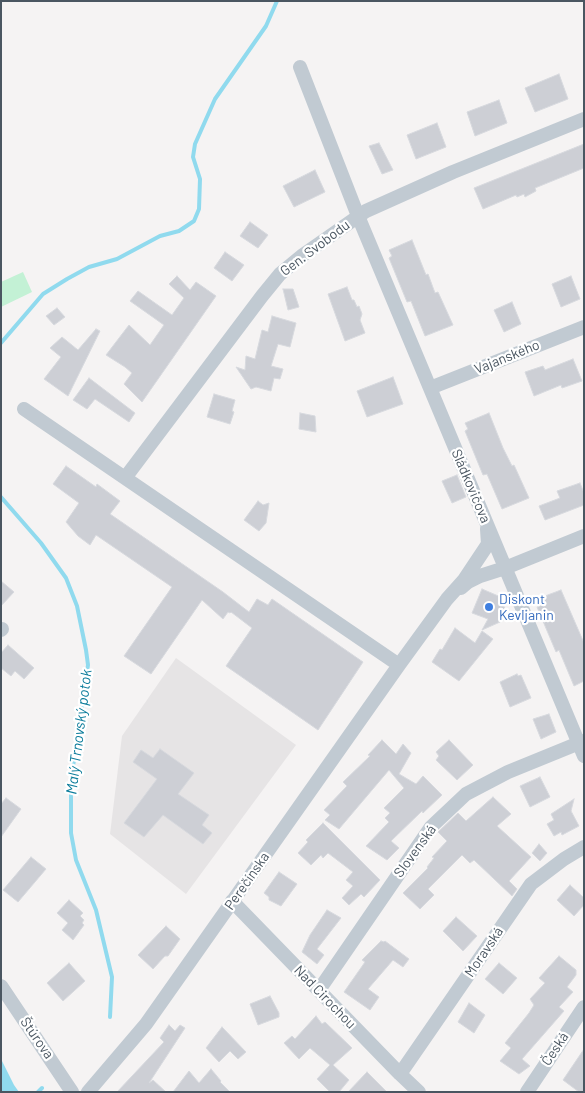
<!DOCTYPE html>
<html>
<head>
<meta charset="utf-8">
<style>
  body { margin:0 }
  #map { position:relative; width:585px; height:1093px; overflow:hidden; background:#f5f3f3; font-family:Barlow,sans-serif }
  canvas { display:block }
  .frame { position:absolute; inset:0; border:2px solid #4a5661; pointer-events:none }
</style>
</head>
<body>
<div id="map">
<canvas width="585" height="1093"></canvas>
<div class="frame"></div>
</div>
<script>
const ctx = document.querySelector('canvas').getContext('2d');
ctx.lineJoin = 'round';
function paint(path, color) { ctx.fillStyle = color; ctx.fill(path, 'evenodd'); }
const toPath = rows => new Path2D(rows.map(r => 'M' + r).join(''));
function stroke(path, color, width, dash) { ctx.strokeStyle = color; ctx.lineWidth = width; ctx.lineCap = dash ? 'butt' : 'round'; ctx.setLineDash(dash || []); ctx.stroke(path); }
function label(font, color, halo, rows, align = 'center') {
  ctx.font = font + ' Barlow,sans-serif'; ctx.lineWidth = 4.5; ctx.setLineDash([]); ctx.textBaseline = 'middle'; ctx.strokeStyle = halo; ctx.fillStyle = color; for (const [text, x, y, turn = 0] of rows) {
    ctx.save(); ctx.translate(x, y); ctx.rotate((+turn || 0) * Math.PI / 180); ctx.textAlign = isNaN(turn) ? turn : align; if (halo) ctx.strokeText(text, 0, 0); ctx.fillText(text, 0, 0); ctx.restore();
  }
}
paint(toPath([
  [176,658,296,745,186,894,110,834,122,736]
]), '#e6e4e5');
paint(toPath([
  [23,272,32,292,1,307,1,282]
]), '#c3f1d5');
paint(toPath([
  [1,1059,14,1085,19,1092,1,1092]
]), '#90daee');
stroke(toPath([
  [1,343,43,294,67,279,89,267,117,259,160,236,179,231,194,221,199,209,200,179,193,157,195,144,215,99,266,26,277,1],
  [1,497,41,543,66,578,77,606,86,650,88,665,71,780,71,833,76,860,96,910,112,977,110,1017],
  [38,1092,42,1088]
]), '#90daee', 4);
const building = toPath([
  [559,74,568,99,535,112,525,88,559,74],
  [499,100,507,123,475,136,467,112,499,100],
  [437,123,446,147,416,159,407,135,437,123],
  [379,143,393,170,382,174,369,146,379,143],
  [584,144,584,168,535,188,536,191,525,197,524,194,517,197,516,195,483,209,474,188,584,144],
  [315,170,325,192,294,207,283,186,315,170],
  [250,222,268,235,258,248,240,236,250,222],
  [412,240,426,275,428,274,435,293,438,292,453,325,425,336,411,301,407,302,389,258,392,256,389,250,412,240],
  [225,252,244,265,232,281,214,268,225,252],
  [177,276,190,290,196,282,216,296,142,402,124,384,132,373,125,367,106,355,129,325,150,345,164,325,130,301,138,291,172,315,184,298,169,284,177,276],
  [571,276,580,299,561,307,552,284,571,276],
  [347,287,352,300,354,300,357,307,359,306,362,314,360,320,365,333,345,341,328,294,347,287],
  [283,289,293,289,299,307,288,310,283,289],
  [512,302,521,324,504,332,494,310,512,302],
  [57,308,65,317,54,325,46,316,57,308],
  [272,316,296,323,290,347,278,344,271,366,283,369,280,379,274,378,271,391,256,387,251,389,236,367,245,370,246,356,255,359,262,330,268,332,272,316],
  [96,329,100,331,68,396,44,379,61,357,50,348,62,337,78,350,96,329],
  [573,359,582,381,562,388,561,385,534,396,525,372,543,366,545,370,573,359],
  [393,377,403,404,367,417,357,391,393,377],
  [89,378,135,413,129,422,95,399,87,409,73,400,89,378],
  [214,394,235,400,232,411,234,412,230,424,207,417,214,394],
  [300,413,315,416,316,432,299,429,300,413],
  [489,413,503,448,512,466,514,465,529,498,502,509,487,474,483,475,465,431,468,429,465,423,489,413],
  [66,466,96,487,97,484,120,501,110,514,223,592,249,612,257,599,268,605,272,599,363,662,318,730,226,666,252,628,231,612,230,613,228,612,223,619,202,600,151,674,124,656,172,587,96,535,90,545,78,536,66,522,79,503,53,484,66,466],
  [457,475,466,497,452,503,442,481,457,475],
  [580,483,584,493,584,505,545,520,539,506,560,498,557,491,580,483],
  [258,501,263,505,269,503,266,523,259,531,244,520,258,501],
  [1,581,14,592,1,606,1,581],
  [482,589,503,598,502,602,509,618,482,630,488,619,472,613,482,589],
  [561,590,584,643,584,681,574,686,559,650,556,652,537,607,540,606,537,599,561,590],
  [455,628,475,643,482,631,493,639,459,681,432,662,440,649,442,650,455,628],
  [8,645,34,668,24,679,15,671,11,676,1,668,1,653,8,645],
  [517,674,518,676,521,675,531,698,510,707,500,682,517,674],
  [549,714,556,732,541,739,533,719,549,714],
  [382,740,396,754,403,744,411,753,399,774,416,784,423,776,442,795,423,813,422,811,391,841,399,848,387,860,366,846,389,822,385,818,390,813,384,808,404,788,389,770,339,829,325,820,330,815,324,810,347,786,343,782,370,756,368,755,382,740],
  [449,740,473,765,457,780,436,760,439,756,436,752,449,740],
  [160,749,194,773,178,794,209,815,202,825,212,833,203,844,163,815,144,837,124,823,157,779,133,762,141,750,153,758,160,749],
  [540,777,550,797,530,807,520,786,540,777],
  [493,797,511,814,497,826,531,857,509,881,517,889,512,896,474,860,470,863,462,855,428,889,434,895,420,909,403,893,428,868,427,867,434,858,432,857,447,841,438,832,458,813,466,821,493,797],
  [6,798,21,809,1,837,1,804,6,798],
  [574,799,571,811,579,826,562,835,561,832,554,836,547,824,554,820,551,814,574,799],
  [323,823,380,880,364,897,361,894,349,905,342,898,353,886,346,880,353,872,328,853,323,858,321,855,311,865,298,853,308,842,306,840,323,823],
  [539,844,547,853,540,861,532,853,539,844],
  [31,857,46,869,18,902,3,890,31,857],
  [279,872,297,884,281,906,269,900,269,897,264,893,279,872],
  [570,885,584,898,584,905,574,916,557,900,570,885],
  [69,900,83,913,80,916,84,920,82,923,84,925,73,940,62,930,68,923,57,913,69,900],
  [327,910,341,918,317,949,324,955,317,964,302,952,310,935,327,910],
  [456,917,477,936,463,951,443,931,456,917],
  [166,926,180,939,168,956,165,956,153,969,138,955,166,926],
  [381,941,384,942,385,941,409,959,403,967,393,960,368,989,379,997,370,1010,344,992,365,962,362,960,381,941],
  [559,956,576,970,576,975,567,987,573,992,559,1007,564,1011,522,1059,530,1066,519,1074,500,1061,511,1048,505,1043,529,1013,534,1005,530,999,545,983,539,978,559,956],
  [69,963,85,981,63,1001,47,983,69,963],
  [499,963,517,978,503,994,485,979,499,963],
  [270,996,279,1013,279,1017,258,1025,250,1004,270,996],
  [469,1003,485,1015,474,1033,458,1022,469,1003],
  [316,1016,322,1024,325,1022,352,1048,333,1065,349,1080,339,1092,330,1092,317,1079,330,1065,310,1048,299,1059,284,1043,292,1036,295,1039,316,1016],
  [169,1025,175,1031,180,1025,185,1028,149,1083,153,1080,166,1092,117,1092,164,1042,160,1038,169,1025],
  [222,1027,246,1052,238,1059,230,1051,219,1062,206,1048,222,1027],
  [584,1049,584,1092,579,1092,563,1080,584,1049],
  [211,1069,221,1081,220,1082,230,1092,173,1092,189,1071,199,1083,211,1069],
  [367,1072,387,1092,348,1092,367,1072]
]);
paint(building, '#cdcfd5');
stroke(building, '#d7d9de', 1);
stroke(toPath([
  [300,67,358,216,584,756],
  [430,388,584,327],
  [24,409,399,665],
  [125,478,262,296,280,274,303,255,366,211,453,172,584,119],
  [461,588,468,582,480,576,505,568,584,536],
  [1,630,2,629],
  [232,901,400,1074,419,1092],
  [1,986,72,1092],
  [319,990,431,827,466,794,508,772,584,741],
  [400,1074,531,884,564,859,584,847],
  [88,1092,146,1024,399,665,447,599,464,580,488,544,487,529],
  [527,1092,584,1007]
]), '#c1cad2', 14);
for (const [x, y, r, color] of [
  [489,607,5,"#3f7fe0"]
]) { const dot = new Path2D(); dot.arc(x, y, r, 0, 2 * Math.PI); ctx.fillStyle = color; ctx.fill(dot); stroke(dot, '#fff', 2); }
label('14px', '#4a5661', '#fff', [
  ["Gen. Svobodu",315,248,-37],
  ["Vajanského",507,357,-22],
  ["Sládkovičova",471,486,67],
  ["Slovenská",415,851,-54],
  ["Perečínska",247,881,-55],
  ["Moravská",484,952,-56],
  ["Nad Cirochou",325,997,46],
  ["Štúrova",37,1038,55],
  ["Česká",555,1049,-56]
]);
label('14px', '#366cbe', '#fff', [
  ["Diskont",499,599],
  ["Kevljanin",499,615]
], 'left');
label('italic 15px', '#0c7c9b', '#fff', [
  ["Malý Trnovský potok",79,732,-83]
]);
</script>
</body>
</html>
